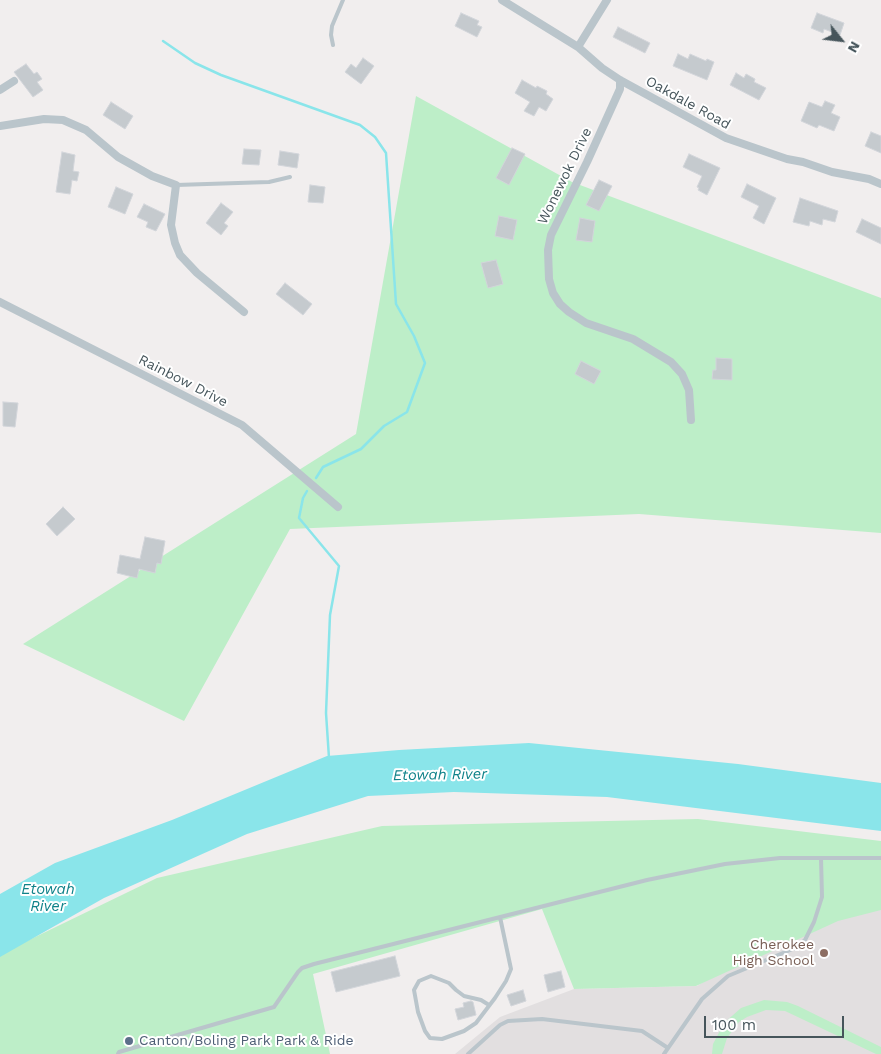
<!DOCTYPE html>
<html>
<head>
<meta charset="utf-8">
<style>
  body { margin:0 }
  #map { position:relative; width:881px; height:1054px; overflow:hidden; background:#f1eeee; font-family:"Work Sans",sans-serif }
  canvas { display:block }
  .north { position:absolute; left:816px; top:15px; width:50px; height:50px; -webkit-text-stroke:4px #fff; paint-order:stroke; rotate:119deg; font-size:14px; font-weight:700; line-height:20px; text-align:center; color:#46555b }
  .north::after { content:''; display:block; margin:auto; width:18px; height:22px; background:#46555b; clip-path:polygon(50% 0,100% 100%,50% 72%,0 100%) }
  .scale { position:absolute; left:704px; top:1016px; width:140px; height:22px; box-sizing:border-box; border:2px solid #46555b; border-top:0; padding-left:6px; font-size:15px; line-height:18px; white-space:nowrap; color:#46555b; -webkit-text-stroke:4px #fff; paint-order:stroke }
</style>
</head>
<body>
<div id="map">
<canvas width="881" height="1054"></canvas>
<div class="north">N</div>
<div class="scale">100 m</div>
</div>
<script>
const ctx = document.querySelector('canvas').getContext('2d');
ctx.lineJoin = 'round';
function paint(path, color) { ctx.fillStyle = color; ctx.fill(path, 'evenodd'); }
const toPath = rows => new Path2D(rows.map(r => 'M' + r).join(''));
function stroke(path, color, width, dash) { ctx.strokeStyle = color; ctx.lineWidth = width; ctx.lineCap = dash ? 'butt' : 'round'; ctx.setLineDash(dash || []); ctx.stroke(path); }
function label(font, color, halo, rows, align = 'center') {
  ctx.font = font + ' "Work Sans",sans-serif'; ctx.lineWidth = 4; ctx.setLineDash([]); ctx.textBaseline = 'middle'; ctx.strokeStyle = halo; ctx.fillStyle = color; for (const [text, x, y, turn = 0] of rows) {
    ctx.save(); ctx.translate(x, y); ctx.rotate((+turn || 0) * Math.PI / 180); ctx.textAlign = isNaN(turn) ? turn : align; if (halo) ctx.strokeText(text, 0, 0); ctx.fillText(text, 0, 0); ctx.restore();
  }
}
paint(toPath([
  [881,872,881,1054,455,1054,500,1017,574,989,697,986]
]), '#e2dfe0');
paint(toPath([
  [416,96,572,182,881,298,881,533,639,514,290,529,184,721,23,644,356,434],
  [698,819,881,841,881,910,838,921,696,986,574,989,542,909,313,974,330,1054,0,1054,0,954,157,878,382,826],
  [764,1000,787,1002,798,1006,881,1047,881,1054,876,1054,785,1011,766,1010,747,1017,739,1022,727,1038,722,1054,712,1054,713,1044,724,1023,741,1008]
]), '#bdeec8');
paint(toPath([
  [529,743,738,764,881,783,881,831,607,797,454,792,368,796,247,834,104,898,0,957,0,894,55,863,172,820,327,756,399,750]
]), '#8ae5ea');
stroke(toPath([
  [163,41,195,63,221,75,360,125,375,137,386,153,396,304,414,336,425,363,407,412,384,426,361,449,323,467,316,478],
  [307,491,303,498,299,518,339,566,330,615,326,713,329,758]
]), '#8ae5ea', 2.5);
const building = toPath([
  [461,13,479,21,477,25,482,27,477,37,455,26,461,13],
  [817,13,844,23,840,35,824,29,823,33,811,28,817,13],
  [618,27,650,43,645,53,613,37,618,27],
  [678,54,688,59,690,54,706,61,707,59,714,62,707,80,673,66,678,54],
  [363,58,374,66,361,84,345,72,351,64,356,68,363,58],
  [26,64,34,74,37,72,42,79,37,82,43,90,33,97,14,72,26,64],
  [736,73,744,78,746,74,755,79,754,82,766,88,759,100,730,85,736,73],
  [522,80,536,88,537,86,547,91,546,94,553,99,546,111,539,107,534,116,524,111,530,102,515,93,522,80],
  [825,101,835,105,831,113,840,117,834,131,819,125,817,128,801,121,809,102,822,107,825,101],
  [111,102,133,116,125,129,103,115,111,102],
  [871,132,881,136,881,153,865,146,871,132],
  [512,148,525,154,509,185,496,178,512,148],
  [244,149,261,150,259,165,242,164,244,149],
  [280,151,299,154,297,168,278,165,280,151],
  [62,152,75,155,73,171,79,172,77,181,72,180,70,194,56,192,62,152],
  [689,154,720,168,707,195,698,190,699,188,697,187,702,176,683,167,689,154],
  [599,180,612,186,599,211,586,205,599,180],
  [747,184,776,198,764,224,753,218,759,206,741,197,747,184],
  [310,185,325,187,323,203,308,202,310,185],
  [116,187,133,194,125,214,108,207,116,187],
  [800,198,838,211,835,222,823,219,822,225,810,221,809,226,793,222,800,198],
  [221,203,233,212,224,223,228,226,221,235,206,223,221,203],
  [144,204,165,214,156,231,146,227,148,222,137,217,144,204],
  [499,216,517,220,513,240,495,236,499,216],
  [580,218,595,221,592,242,576,240,580,218],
  [862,219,881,228,881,244,856,232,862,219],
  [496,260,503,284,488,288,481,263,496,260],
  [285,283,312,304,303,315,276,294,285,283],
  [716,358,732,359,732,380,712,379,713,370,716,370,716,358],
  [581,361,601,371,594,384,575,374,581,361],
  [3,402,18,403,15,427,3,426,3,402],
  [63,507,75,519,57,536,46,524,63,507],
  [145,537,165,541,161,564,157,563,155,573,139,569,137,578,117,573,120,555,140,559,145,537],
  [395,956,400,976,336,992,331,972,395,956],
  [561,971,565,987,548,992,544,975,561,971],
  [523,990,526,1001,511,1006,507,995,523,990],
  [471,1001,473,1002,476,1015,458,1020,455,1009,464,1007,463,1003,471,1001]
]);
paint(building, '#c5cace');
stroke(building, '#d2d5da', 1);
stroke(toPath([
  [333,45,331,35,332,26,343,0],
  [176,185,269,182,290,177],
  [489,1005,481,1000,464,996,456,990,449,983,431,976,419,981,414,990,418,1012,425,1031,430,1038,442,1039,464,1031,476,1023,495,998,506,981,511,969,500,917],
  [118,1054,119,1052,274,1007,298,972,302,968,314,964,647,880,725,864,780,858,881,858],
  [468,1054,500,1025,508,1021,542,1019,642,1031,668,1048],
  [664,1054,702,999,728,976,795,948,805,940,814,922,822,897,821,858]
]), '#bac5cb', 4);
stroke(toPath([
  [502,0,578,47,602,68,620,80,726,138,787,159,803,162,832,172,869,179,881,184],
  [578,47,607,0],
  [620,80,620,89,587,162,551,235,548,250,549,279,553,293,560,304,569,312,586,323,633,339,671,362,682,374,689,390,691,420],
  [0,90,14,81],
  [0,126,44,119,63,120,86,130,118,157,152,176,176,185,171,225,175,243,180,255,197,273,244,312],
  [0,302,242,425,338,507]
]), '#bac5cb', 8);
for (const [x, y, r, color] of [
  [824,953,5,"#8d6e63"],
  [129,1041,5,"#5c6f8a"]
]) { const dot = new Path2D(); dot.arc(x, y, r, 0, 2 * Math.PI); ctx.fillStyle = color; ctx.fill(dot); stroke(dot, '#fff', 2); }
label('14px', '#46555b', '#fff', [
  ["Oakdale Road",688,103,29],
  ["Wonewok Drive",565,176,-64],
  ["Rainbow Drive",183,381,27]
]);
label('14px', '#785e54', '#fff', [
  ["Cherokee",814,945],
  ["High School",814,961]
], 'right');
label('14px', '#4e5e75', '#fff', [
  ["Canton/Boling Park Park & Ride",139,1041]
], 'left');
label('italic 15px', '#0f8289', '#fff', [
  ["Etowah River",440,775,-1],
  ["Etowah",48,890],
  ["River",48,907]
]);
</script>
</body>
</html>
